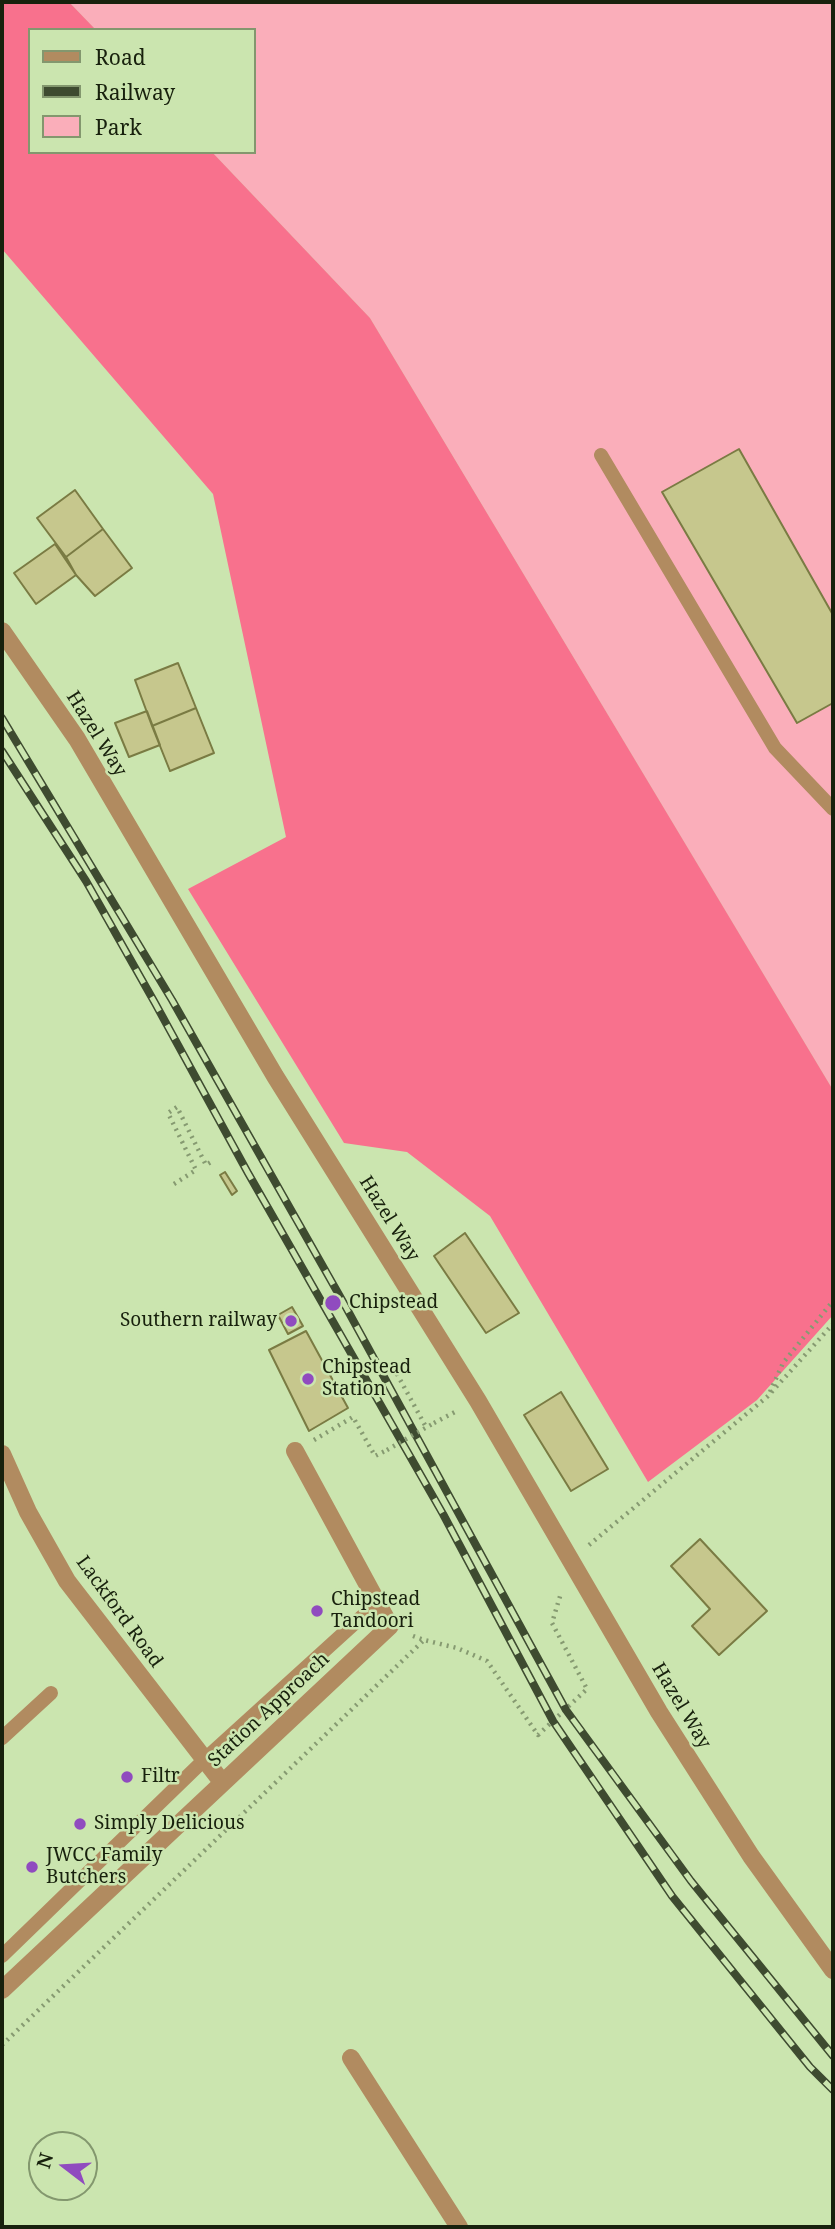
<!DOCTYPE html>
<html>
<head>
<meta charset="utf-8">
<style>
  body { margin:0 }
  #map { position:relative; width:835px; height:2229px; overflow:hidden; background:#cbe5af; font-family:"Noto Serif",serif }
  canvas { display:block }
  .frame { position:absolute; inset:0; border:4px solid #18210d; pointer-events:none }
  .legend { position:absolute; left:28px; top:28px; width:228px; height:126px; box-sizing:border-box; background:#cbe5af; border:2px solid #83976e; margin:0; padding:9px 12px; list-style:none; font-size:21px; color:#18210d }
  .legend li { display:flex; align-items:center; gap:14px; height:35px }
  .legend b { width:35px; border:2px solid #83976e }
  .north { position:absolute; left:28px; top:2131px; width:70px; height:70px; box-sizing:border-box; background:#cbe5af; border:2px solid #83976e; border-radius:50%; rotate:287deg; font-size:19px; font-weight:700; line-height:28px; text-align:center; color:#18210d }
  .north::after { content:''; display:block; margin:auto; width:24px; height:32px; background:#904bbf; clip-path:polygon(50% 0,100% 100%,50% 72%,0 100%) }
</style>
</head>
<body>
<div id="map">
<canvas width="835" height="2229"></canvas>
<div class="frame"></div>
<ul class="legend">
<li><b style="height:9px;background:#b18b60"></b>Road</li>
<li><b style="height:9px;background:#3e4b30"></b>Railway</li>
<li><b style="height:19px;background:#faaeba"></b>Park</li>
</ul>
<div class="north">N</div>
</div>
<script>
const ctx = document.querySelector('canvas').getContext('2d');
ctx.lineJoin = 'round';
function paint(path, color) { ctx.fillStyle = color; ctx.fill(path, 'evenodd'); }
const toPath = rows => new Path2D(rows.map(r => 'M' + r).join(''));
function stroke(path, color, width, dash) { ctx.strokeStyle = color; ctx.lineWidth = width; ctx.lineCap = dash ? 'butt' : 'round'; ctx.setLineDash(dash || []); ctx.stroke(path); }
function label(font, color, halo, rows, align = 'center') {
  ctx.font = font + ' "Noto Serif",serif'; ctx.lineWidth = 5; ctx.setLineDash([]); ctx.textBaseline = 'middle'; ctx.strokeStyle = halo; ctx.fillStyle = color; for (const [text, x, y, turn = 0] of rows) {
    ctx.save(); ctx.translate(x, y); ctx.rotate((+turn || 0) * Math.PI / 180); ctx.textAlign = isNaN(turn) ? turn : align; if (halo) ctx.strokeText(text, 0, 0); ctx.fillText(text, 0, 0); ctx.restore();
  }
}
paint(toPath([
  [69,2,833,2,833,1090,370,318,212,152,254,152,254,30,96,30]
]), '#faaeba');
paint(toPath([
  [2,2,69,2,96,30,30,30,30,152,212,152,370,318,833,1090,833,1315,757,1400,648,1482,490,1216,407,1152,344,1143,188,889,286,837,213,494,2,249]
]), '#f8718d');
const building = toPath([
  [739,449,833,615,833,703,797,723,662,492,739,449],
  [75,490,103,529,66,557,37,518,75,490],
  [103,529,132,568,95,596,76,575,66,557,103,529],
  [55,544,76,575,36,604,14,573,55,544],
  [178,663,196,708,152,726,135,680,178,663],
  [196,708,214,753,170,771,152,726,196,708],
  [147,711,160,745,129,757,115,723,147,711],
  [225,1172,237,1191,232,1195,220,1175,225,1172],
  [465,1233,519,1313,486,1333,434,1256,465,1233],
  [292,1307,303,1326,288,1334,278,1315,292,1307],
  [306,1331,348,1408,309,1431,269,1350,306,1331],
  [561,1392,608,1469,571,1491,524,1415,561,1392],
  [700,1539,767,1611,719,1655,692,1626,710,1609,671,1566,700,1539]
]);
paint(building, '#c6c78d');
stroke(building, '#7a7b43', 2);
stroke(toPath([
  [174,1184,196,1170,168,1113,177,1107,206,1165,211,1162],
  [397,1374,426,1427],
  [770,1392,783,1363,833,1301],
  [434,1423,455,1412],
  [314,1440,353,1417,375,1456,387,1450],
  [589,1545,768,1396,833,1324],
  [413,1636,424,1640,457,1648,487,1661,538,1735,587,1689,552,1623,561,1593],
  [2,2045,424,1640]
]), '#869a71', 4.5, [2, 5]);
stroke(toPath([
  [601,455,775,748,833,809],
  [2,1738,51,1693],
  [2,1956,204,1760,378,1602]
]), '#b18b60', 14);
stroke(toPath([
  [2,631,77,739,275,1076,478,1401,659,1712,751,1856,833,1970],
  [2,1454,28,1512,67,1581,222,1782],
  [2,1990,390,1626,295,1451],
  [351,2058,459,2227]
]), '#b18b60', 18);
const rail = toPath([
  [2,718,172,1000,342,1300,566,1710,691,1881,833,2056],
  [2,751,86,881,155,1003,248,1173,443,1514,553,1721,672,1896,810,2067,833,2090]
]);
stroke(rail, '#3e4b30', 8);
stroke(rail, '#cbe5af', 5, [16]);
stroke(toPath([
  [387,1450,434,1423]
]), '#869a71', 4.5, [2, 5]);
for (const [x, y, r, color] of [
  [333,1303,9,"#904bbf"],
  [291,1321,7,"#904bbf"],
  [308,1379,7,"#904bbf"],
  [317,1611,7,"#904bbf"],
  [127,1777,7,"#904bbf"],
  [80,1824,7,"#904bbf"],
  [32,1867,7,"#904bbf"]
]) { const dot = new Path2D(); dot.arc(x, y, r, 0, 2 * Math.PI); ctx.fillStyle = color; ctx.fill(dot); stroke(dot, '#cbe5af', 2.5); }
label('19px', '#18210d', '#cbe5af', [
  ["Hazel Way",96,734,58],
  ["Hazel Way",389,1219,58],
  ["Lackford Road",119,1612,54],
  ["Hazel Way",681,1706,59],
  ["Station Approach",269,1710,-43]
]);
label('19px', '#18210d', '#cbe5af', [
  ["Chipstead",349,1303],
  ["Southern railway",277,1321,"right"],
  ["Chipstead",322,1368],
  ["Station",322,1390],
  ["Chipstead",331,1600],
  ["Tandoori",331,1622],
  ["Filtr",141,1777],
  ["Simply Delicious",94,1824],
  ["JWCC Family",46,1856],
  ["Butchers",46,1878]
], 'left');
</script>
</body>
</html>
